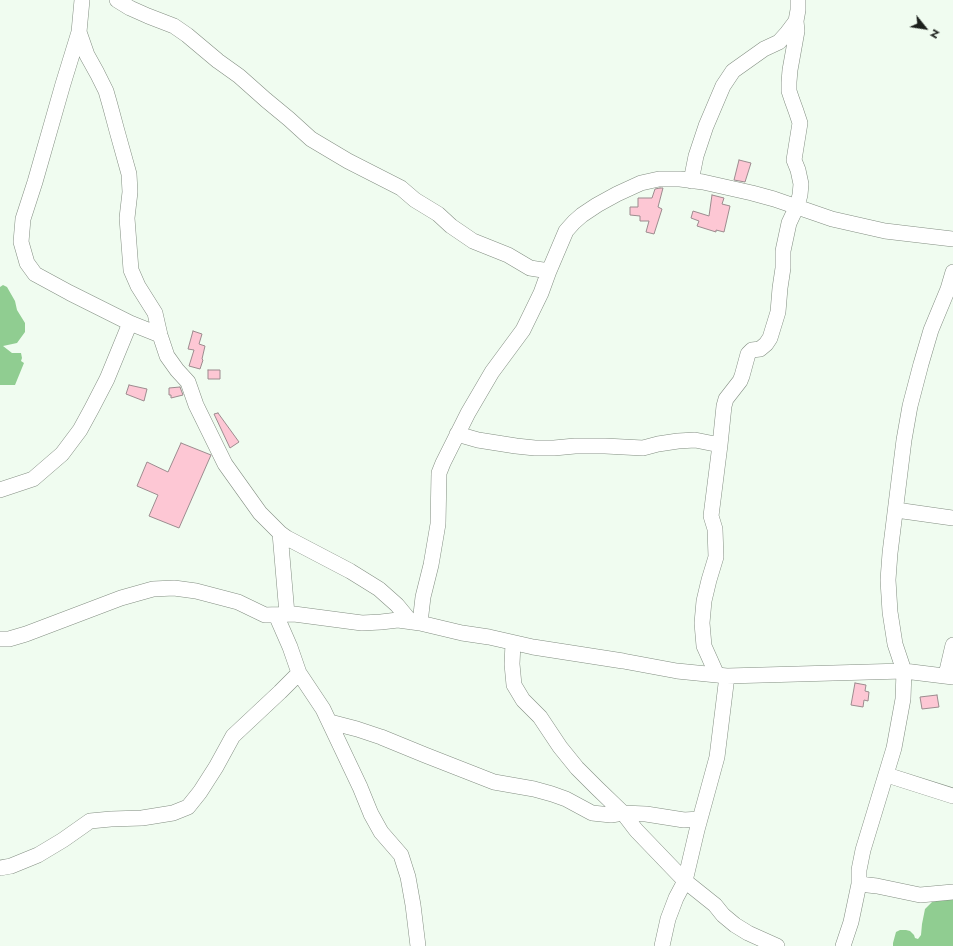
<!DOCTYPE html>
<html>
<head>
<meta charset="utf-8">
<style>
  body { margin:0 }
  #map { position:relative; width:953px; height:946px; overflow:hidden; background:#f0fcf0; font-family:Jost,sans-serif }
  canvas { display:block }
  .north { position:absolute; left:905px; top:8px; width:40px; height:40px; -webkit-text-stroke:3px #f0fcf0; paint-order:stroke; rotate:120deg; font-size:11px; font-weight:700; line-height:16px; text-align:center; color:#1c201c }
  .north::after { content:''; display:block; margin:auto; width:14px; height:18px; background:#1c201c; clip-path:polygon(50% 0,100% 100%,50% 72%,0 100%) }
</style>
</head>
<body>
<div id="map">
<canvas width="953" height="946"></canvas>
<div class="north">N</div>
</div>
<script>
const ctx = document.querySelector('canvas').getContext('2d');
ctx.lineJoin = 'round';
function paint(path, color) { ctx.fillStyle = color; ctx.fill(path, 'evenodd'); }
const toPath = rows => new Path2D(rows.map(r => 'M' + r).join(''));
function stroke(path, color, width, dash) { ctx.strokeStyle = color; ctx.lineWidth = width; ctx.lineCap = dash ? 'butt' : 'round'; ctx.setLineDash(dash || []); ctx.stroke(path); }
paint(toPath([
  [3,285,7,287,15,301,17,310,25,323,25,332,17,343,3,346,12,353,21,353,22,358,21,361,24,363,15,385,0,385,0,287],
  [948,898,953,900,953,946,893,946,893,943,896,932,900,930,906,930,910,931,914,935,915,938,918,939,921,935,922,924,925,909,932,902]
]), '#90cd91');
const building = toPath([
  [739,160,751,163,745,182,734,180,739,160],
  [660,188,663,188,658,207,662,209,654,234,646,232,649,221,640,221,640,216,630,215,630,207,638,207,638,198,652,198,655,189,660,188],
  [712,195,724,198,722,204,730,206,724,232,716,230,716,232,697,226,699,221,691,218,693,211,709,216,712,195],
  [193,331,202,334,199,344,205,346,202,359,203,360,200,369,189,366,194,350,188,349,193,331],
  [208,370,220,370,220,379,208,379,208,370],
  [129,385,147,389,144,401,126,394,129,385],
  [180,387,183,395,171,398,171,395,169,395,169,388,180,387],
  [218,413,239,442,230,448,214,414,218,413],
  [181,443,211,455,179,528,149,516,158,495,137,486,147,462,168,472,181,443],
  [855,683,866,685,865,691,869,692,868,701,864,700,863,707,851,705,855,683],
  [937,695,939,707,922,709,920,697,937,695]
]);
paint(building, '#fdc7d4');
stroke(building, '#9c8b8e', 1);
const minor = toPath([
  [82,0,79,32,63,84,35,182,23,219,21,242,27,263,35,274,70,293,130,323,160,335],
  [117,0,130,8,148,16,174,26,187,35,218,61,239,76,266,100,289,119,311,139,348,161,401,188,415,200,438,214,451,226,473,241,508,255,530,268,549,271],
  [79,32,87,55,97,73,106,91,110,105,117,131,129,174,130,192,127,218,131,270,138,286,155,313,160,335,167,356,177,370,188,382,196,405,225,464,260,513,280,533,287,538,350,571,379,589,397,605,411,622],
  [691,181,696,156,706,126,723,86,733,71,764,49,779,42,787,33,796,21],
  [457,434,478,440,516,446,535,448,554,448,575,446,605,446,643,448,658,444,678,441,695,440,720,445],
  [0,490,33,479,62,454,80,430,92,408,107,379,130,323],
  [896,510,953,518],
  [280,533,287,614],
  [276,615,290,647,299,673,323,709,360,787,371,814,381,832,401,855,408,877,413,905,418,946],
  [420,623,423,597,431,565,438,524,439,473,443,463,468,413,492,372,523,330,541,293,549,271,566,231,574,222,582,215,597,205,617,194,641,183,659,179,680,179,703,182,752,193,774,199,832,219,885,231,953,239],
  [0,639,9,639,26,634,121,598,153,589,174,588,196,591,238,602,265,615,294,614,362,623,381,622,398,620,420,623,462,633,489,637,533,647,623,661,677,671,727,676,904,671,953,677],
  [513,643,512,664,514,685,523,700,540,717,560,747,577,768,597,788,623,813,636,830,685,881,715,905,723,915,735,925,748,933,777,946],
  [717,675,704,646,702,623,704,601,709,580,716,557,715,529,711,516,720,445,724,406,726,399,740,381,742,376,748,354,752,350,760,349,766,344,770,338,778,312,780,288,783,268,783,251,789,223,797,206,800,195,801,184,798,170,794,160,800,123,796,111,792,100,789,91,789,82,790,70,797,31,796,21,798,10,798,0],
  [946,675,953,645],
  [330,722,357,729,381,737,425,755,494,782,534,789,552,794,566,799,592,813,611,815,623,813,646,814,684,820,700,819],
  [887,775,953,796],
  [0,868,11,866,38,855,63,840,90,821,111,819,142,818,173,813,188,807,200,792,216,767,233,736,280,692,299,673],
  [859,884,877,886,920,895,953,892],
  [662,946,668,919,676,898,685,881,697,830,717,757,727,676],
  [843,946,851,922,859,884,859,870,863,850,894,748,903,699,904,671,895,644,890,612,888,580,890,553,904,440,910,406,921,364,931,330,948,289,953,272]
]);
stroke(minor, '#838e82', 16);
stroke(minor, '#fff', 15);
</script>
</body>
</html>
